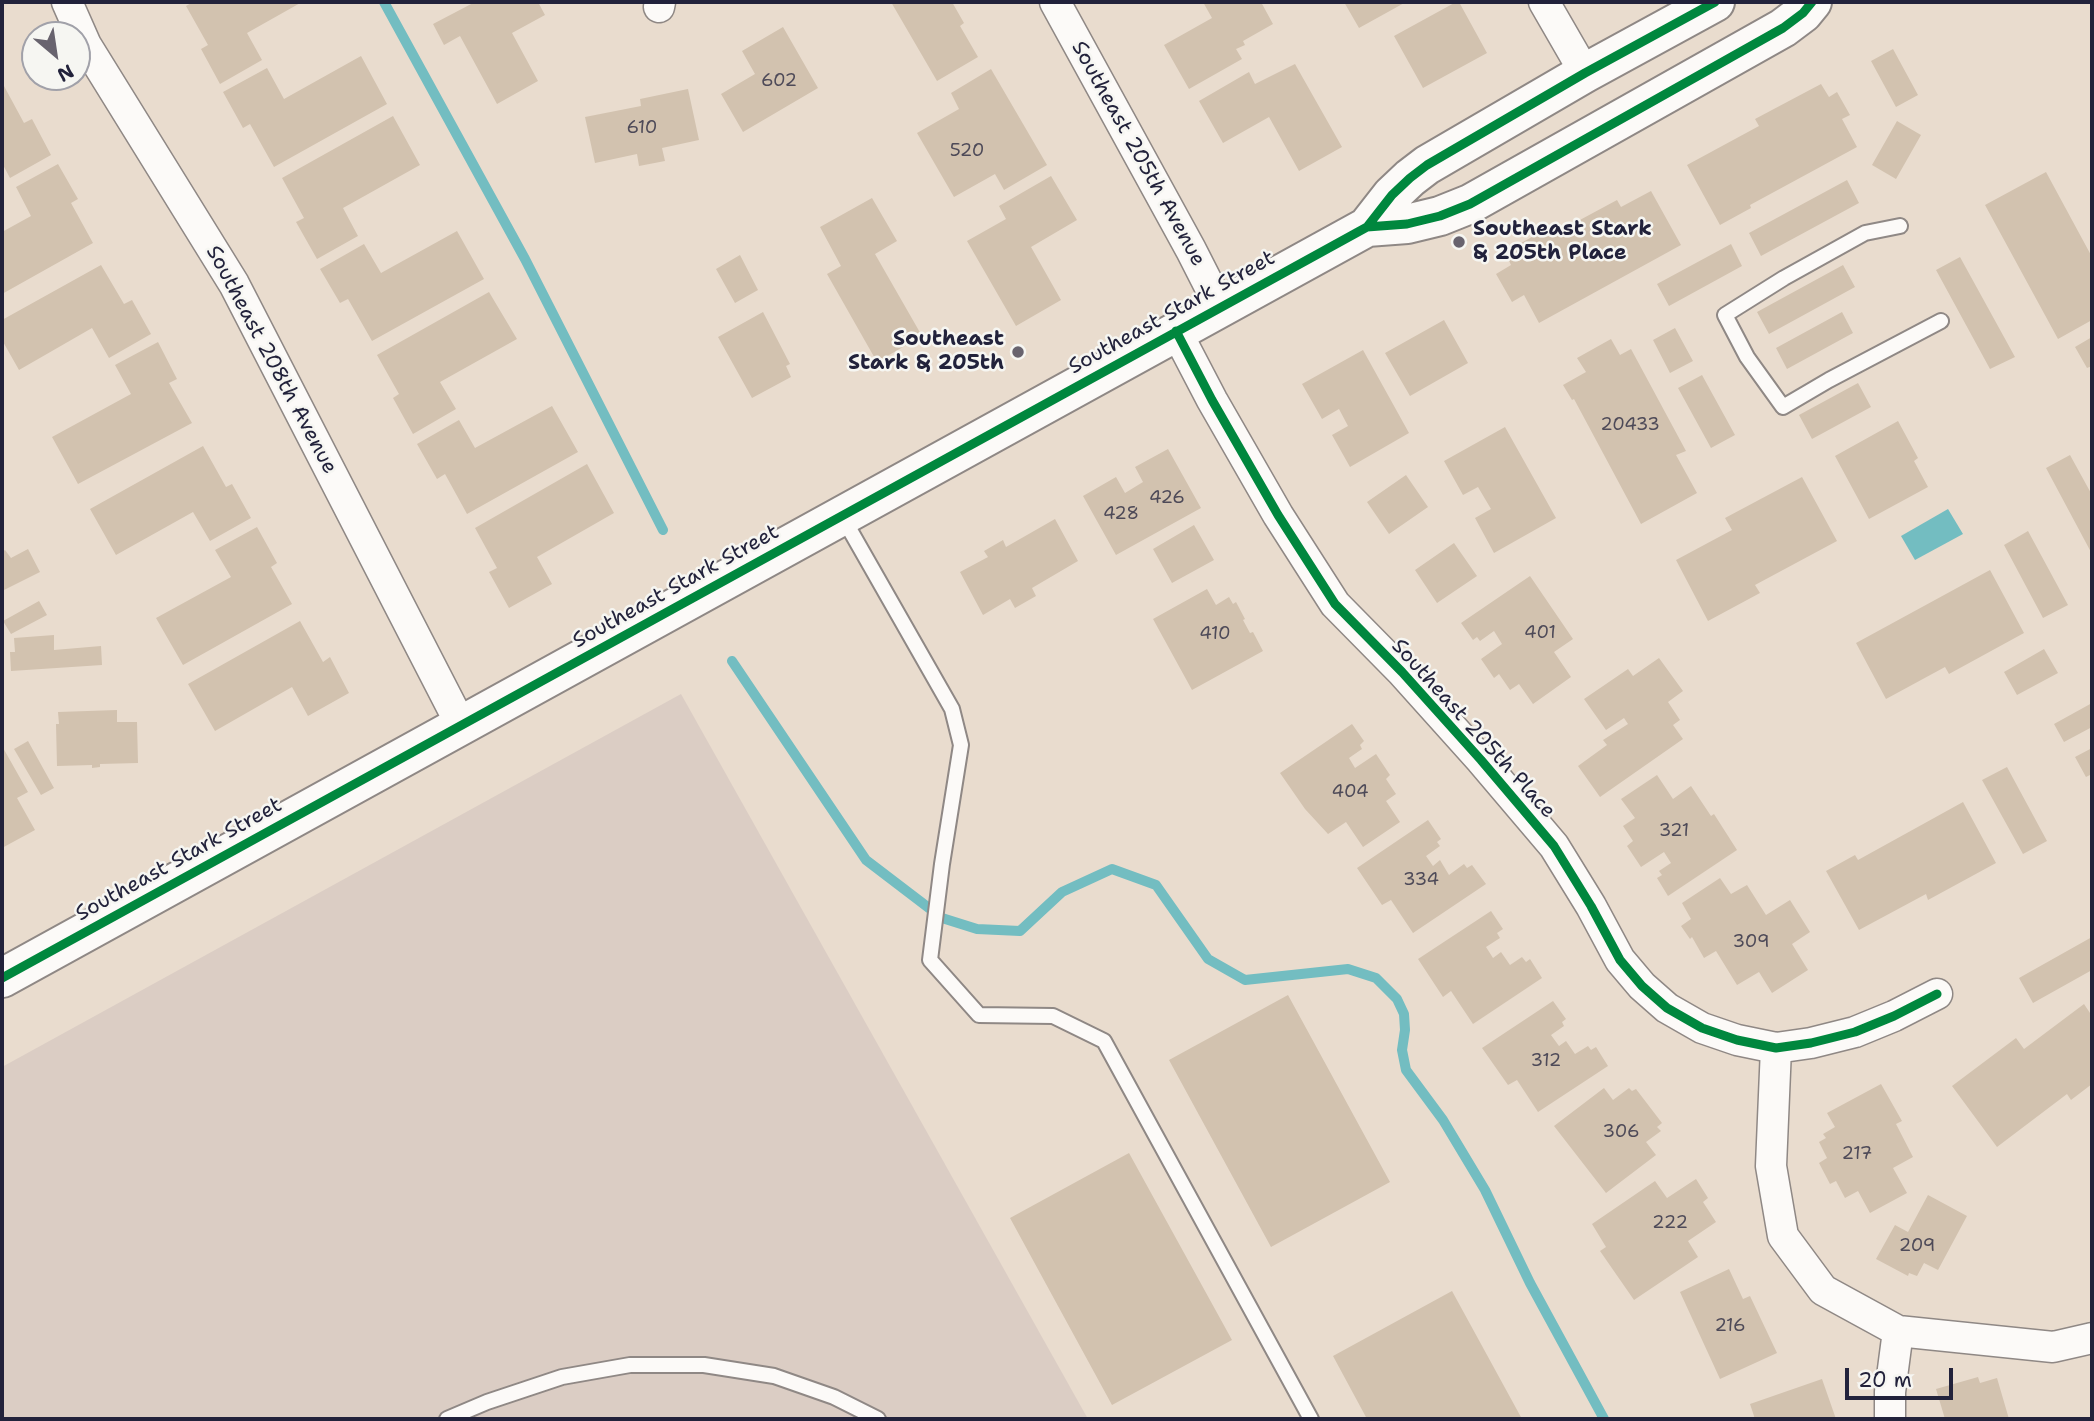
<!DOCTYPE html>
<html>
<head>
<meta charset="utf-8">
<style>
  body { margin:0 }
  #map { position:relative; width:2094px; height:1421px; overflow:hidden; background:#e9dcce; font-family:"Shantell Sans",sans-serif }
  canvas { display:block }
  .frame { position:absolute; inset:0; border:4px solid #22223b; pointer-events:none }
  .north { position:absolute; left:21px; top:21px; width:70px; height:70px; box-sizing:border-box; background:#f6f6f2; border:2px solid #a1a1a9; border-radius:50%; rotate:151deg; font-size:19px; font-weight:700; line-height:28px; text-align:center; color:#22223b }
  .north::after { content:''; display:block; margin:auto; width:24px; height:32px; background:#68636e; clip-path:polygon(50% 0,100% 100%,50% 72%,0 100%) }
  .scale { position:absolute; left:1845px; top:1368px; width:108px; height:32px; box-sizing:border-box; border:4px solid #22223b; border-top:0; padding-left:9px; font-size:21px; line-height:24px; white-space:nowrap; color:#22223b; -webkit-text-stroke:5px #f6f6f2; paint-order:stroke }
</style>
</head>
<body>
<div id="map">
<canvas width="2094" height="1421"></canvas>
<div class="frame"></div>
<div class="north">N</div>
<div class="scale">20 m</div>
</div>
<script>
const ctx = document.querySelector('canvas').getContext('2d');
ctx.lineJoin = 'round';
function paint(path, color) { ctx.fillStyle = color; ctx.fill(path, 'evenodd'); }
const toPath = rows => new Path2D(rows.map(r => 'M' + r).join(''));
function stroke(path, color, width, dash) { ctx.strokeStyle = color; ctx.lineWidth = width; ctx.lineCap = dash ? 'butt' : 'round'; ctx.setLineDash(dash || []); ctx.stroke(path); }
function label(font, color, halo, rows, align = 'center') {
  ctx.font = font + ' "Shantell Sans",sans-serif'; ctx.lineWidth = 5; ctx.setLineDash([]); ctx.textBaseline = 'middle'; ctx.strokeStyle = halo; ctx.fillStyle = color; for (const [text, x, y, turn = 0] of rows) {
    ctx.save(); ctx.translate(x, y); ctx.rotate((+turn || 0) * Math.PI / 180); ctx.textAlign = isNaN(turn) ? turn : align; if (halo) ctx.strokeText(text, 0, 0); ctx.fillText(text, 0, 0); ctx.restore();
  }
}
paint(toPath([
  [681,694,1088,1419,2,1419,2,1067]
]), '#dbcdc4');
paint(toPath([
  [1948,509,1963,534,1915,560,1901,536]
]), '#73bdc1');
stroke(toPath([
  [384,2,525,259,663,530],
  [732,661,866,860,942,918,977,929,1020,931,1062,892,1112,869,1156,885,1208,959,1245,980,1348,969,1376,978,1397,999,1404,1014,1405,1030,1402,1050,1406,1070,1443,1120,1485,1190,1530,1283,1604,1419]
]), '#73bdc1', 10);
paint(toPath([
  [193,2,302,2,247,33,262,60,220,84,201,49,208,45,186,6],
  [475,2,538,2,545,15,512,33,538,81,497,104,460,36,444,45,433,24],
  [891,2,952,2,964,23,960,26,978,57,937,81],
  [1203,2,1261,2,1273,24,1243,41,1245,45,1236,49,1242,59,1189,89,1164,45,1212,18],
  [1344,2,1406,2,1359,28],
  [1456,2,1459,2,1487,53,1423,88,1394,36],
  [783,27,818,88,743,132,721,94,755,74,742,51],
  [1893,49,1918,95,1896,107,1871,61],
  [361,56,387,104,274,167,250,124,243,128,223,92,267,68,284,99],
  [1295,64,1342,147,1299,171,1269,117,1223,143,1199,101,1249,72,1255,84],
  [991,69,1047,165,1004,190,995,174,954,197,917,133,959,109,951,93],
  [1821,84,1829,97,1837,92,1850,115,1842,119,1857,147,1750,205,1751,208,1720,225,1687,165,1759,126,1755,119],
  [4,86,24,123,32,119,51,155,10,178,2,163,2,87],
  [688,89,699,140,662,148,665,161,639,166,637,154,595,163,585,117,641,106,640,99],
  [393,116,420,165,343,208,358,236,317,259,296,222,304,218,282,178],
  [1897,121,1921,135,1896,179,1872,165],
  [58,164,78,199,71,203,93,243,2,294,2,232,31,216,16,187],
  [2046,172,2092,257,2092,320,2058,339,1985,205],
  [1051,176,1077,220,1031,247,1061,300,1016,326,967,241,1006,219,999,206],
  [1847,180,1859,203,1761,256,1749,233],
  [1651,191,1681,245,1539,323,1524,295,1512,302,1496,274,1511,265,1505,252,1548,228,1552,235,1617,200,1621,207],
  [872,198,897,241,875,254,922,336,877,362,827,274,841,266,820,227],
  [457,231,484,279,372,341,348,299,340,303,320,269,364,244,381,273],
  [1731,244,1742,266,1669,306,1657,284],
  [740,255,758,290,735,303,716,269],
  [1960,257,2015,357,1990,369,1936,270],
  [101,265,124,304,132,300,151,334,109,358,92,328,19,370,2,340,2,320],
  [1843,265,1855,287,1769,334,1757,312],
  [489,292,517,339,440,382,456,409,413,434,393,398,399,394,377,355],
  [763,312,790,364,786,366,791,377,752,398,718,337],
  [1842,312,1853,333,1787,369,1776,348],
  [1444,320,1468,363,1410,396,1385,353],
  [1675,328,1693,361,1670,373,1653,340],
  [2092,337,2092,366,2087,368,2075,347],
  [1611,339,1620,355,1631,349,1686,451,1676,455,1697,493,1641,524,1574,399,1572,400,1563,385,1586,372,1577,358],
  [158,342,177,379,169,383,192,423,78,484,52,437,131,394,115,365],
  [1363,350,1409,433,1350,467,1332,435,1348,426,1339,409,1322,419,1302,384],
  [1702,375,1735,435,1711,448,1678,388],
  [1858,383,1871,407,1812,439,1799,415],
  [552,406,578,452,467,514,445,474,437,479,417,444,459,420,475,448],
  [1898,421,1918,458,1914,461,1928,487,1869,519,1835,456],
  [1505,427,1556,518,1494,553,1475,518,1491,509,1478,487,1463,495,1444,461],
  [203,446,226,487,232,484,251,518,210,541,193,512,116,555,90,509],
  [1168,449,1201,508,1116,555,1083,496,1116,477,1125,493,1143,482,1135,467],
  [2070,455,2092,495,2092,554,2046,468],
  [587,464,614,513,537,557,552,584,509,608,489,572,497,568,475,528],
  [1406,475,1428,507,1389,534,1367,502],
  [1802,477,1837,541,1755,585,1760,593,1708,621,1676,560,1732,530,1725,518],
  [1055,519,1078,561,1032,588,1036,596,1015,608,1010,599,983,615,960,572,988,557,984,551,1003,540,1006,547],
  [1194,525,1214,560,1172,583,1153,549],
  [257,527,277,563,271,567,292,604,183,665,156,618,231,577,215,550],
  [2028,531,2068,605,2043,618,2004,545],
  [1454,543,1477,576,1437,603,1415,570],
  [28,549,40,572,2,591,2,552,5,550,11,558],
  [1990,570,2024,633,1949,674,1945,667,1886,699,1856,643],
  [1530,576,1573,639,1554,652,1571,677,1533,704,1519,684,1510,690,1499,674,1494,678,1481,659,1502,644,1494,631,1480,641,1477,637,1473,640,1461,623],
  [1207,589,1216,605,1229,597,1233,604,1236,602,1245,619,1243,620,1250,633,1253,632,1263,651,1192,690,1153,619],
  [39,601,47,615,11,634,3,621],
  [300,621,323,662,330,657,349,693,308,716,292,687,215,731,188,684],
  [54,635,54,650,101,646,102,665,11,671,10,652,15,652,14,638],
  [2044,649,2058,673,2017,695,2004,672],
  [1659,658,1683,691,1668,702,1680,720,1673,725,1683,739,1600,797,1578,766,1607,745,1603,740,1628,724,1624,718,1606,730,1584,699,1628,669,1633,676],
  [2092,703,2092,727,2064,742,2054,724],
  [117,710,117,722,137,722,138,763,100,764,100,767,92,768,92,765,57,766,56,724,59,724,58,712],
  [1352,724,1364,741,1360,745,1362,749,1349,758,1355,768,1376,754,1390,775,1386,779,1396,794,1386,801,1400,822,1363,847,1346,822,1328,834,1305,809,1280,773],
  [28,741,54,788,41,795,14,749],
  [2,746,28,792,17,798,35,830,2,848],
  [2092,748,2092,774,2086,777,2075,757],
  [2007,767,2047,841,2023,854,1982,780],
  [1657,775,1673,799,1691,786,1711,816,1714,814,1737,850,1668,896,1657,878,1662,875,1659,871,1671,863,1664,852,1641,867,1627,846,1633,841,1623,826,1635,818,1621,799],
  [1963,802,1996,863,1928,900,1926,894,1859,930,1826,871,1855,855,1858,860],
  [1428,820,1441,839,1437,842,1440,846,1426,856,1433,866,1440,860,1449,875,1464,864,1467,868,1472,865,1486,884,1413,933,1391,900,1382,905,1357,868],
  [1720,878,1731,894,1747,885,1766,915,1790,900,1810,932,1792,944,1808,970,1772,993,1759,972,1737,985,1716,951,1704,958,1692,937,1690,939,1681,926,1691,919,1682,903],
  [1491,911,1503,929,1497,933,1500,938,1486,947,1493,958,1501,952,1510,965,1522,957,1526,962,1530,959,1542,978,1473,1024,1451,991,1443,997,1418,959],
  [2092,937,2092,970,2033,1003,2019,978],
  [1288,995,1390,1182,1271,1247,1169,1060],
  [1553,1001,1566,1019,1562,1022,1564,1026,1551,1035,1559,1046,1566,1041,1575,1054,1588,1046,1591,1050,1596,1047,1608,1066,1538,1112,1517,1080,1508,1085,1482,1048],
  [2084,1004,2092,1016,2092,1084,2071,1100,2067,1094,1997,1147,1952,1086,2016,1038,2024,1049],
  [1881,1084,1902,1121,1896,1124,1913,1157,1893,1168,1907,1193,1870,1213,1858,1191,1845,1198,1836,1181,1830,1184,1819,1163,1827,1158,1819,1142,1826,1138,1823,1134,1835,1127,1827,1113],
  [1604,1088,1613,1100,1629,1088,1632,1091,1636,1089,1662,1123,1657,1127,1661,1131,1646,1142,1656,1155,1606,1193,1554,1126],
  [1129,1153,1232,1340,1112,1405,1010,1218],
  [1696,1179,1708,1198,1703,1202,1716,1222,1688,1241,1698,1257,1634,1300,1600,1251,1606,1247,1592,1224,1655,1181,1667,1198],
  [1928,1195,1967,1216,1938,1270,1924,1263,1917,1276,1909,1273,1908,1276,1876,1259,1895,1225,1908,1232],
  [1729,1269,1743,1299,1750,1296,1777,1353,1720,1379,1680,1292],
  [1452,1291,1522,1419,1367,1419,1333,1356],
  [1978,1377,1980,1383,1997,1378,2009,1419,1945,1419,1936,1389],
  [1822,1379,1836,1419,1755,1419,1750,1404]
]), '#d2c2af');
const service = toPath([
  [1900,226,1865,233,1784,278,1725,315,1747,357,1783,407,1829,380,1941,321],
  [842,516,952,709,961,745,942,864,930,960,979,1015,1053,1016,1104,1041,1311,1419],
  [447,1419,487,1402,562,1377,630,1365,704,1365,774,1376,834,1397,878,1419]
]);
const minor = toPath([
  [67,2,86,45,234,284,461,725],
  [1055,2,1191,250,1220,307],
  [1544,2,1585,73],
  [659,7,660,2],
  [1176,331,1212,400,1278,515,1335,604,1402,672,1481,760,1554,846,1591,906,1620,960,1642,986,1667,1008,1702,1028,1737,1040,1776,1048,1811,1043,1855,1032,1894,1016,1937,994],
  [1776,1048,1771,1166,1783,1236,1823,1290,1898,1331,2053,1347,2092,1338],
  [1890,1419,1890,1392,1898,1331]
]);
const secondary = toPath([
  [1367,227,1407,224,1440,216,1470,204,1783,28,1803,13,1812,2],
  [2,978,1367,227,1392,195,1410,178,1427,165,1585,73,1715,2]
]);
stroke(service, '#8f8885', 18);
stroke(minor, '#8f8885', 33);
stroke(secondary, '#8f8885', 42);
stroke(service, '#fcfaf8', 14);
stroke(minor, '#fcfaf8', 30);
stroke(secondary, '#fcfaf8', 38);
stroke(toPath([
  [1367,227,1407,224,1440,216,1470,204,1783,28,1803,13,1812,2],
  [1176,331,1212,400,1278,515,1335,604,1402,672,1481,760,1554,846,1591,906,1620,960,1642,986,1667,1008,1702,1028,1737,1040,1776,1048,1811,1043,1855,1032,1894,1016,1937,994],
  [2,978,1367,227,1392,195,1410,178,1427,165,1585,73,1715,2]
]), '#00873e', 9);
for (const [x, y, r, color] of [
  [1459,242,7,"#68636e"],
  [1018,352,7,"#68636e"]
]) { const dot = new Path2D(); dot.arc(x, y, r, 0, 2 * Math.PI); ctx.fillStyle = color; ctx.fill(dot); stroke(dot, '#f6f6f2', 2.5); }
label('18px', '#4e4a58', null, [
  ["602",779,81],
  ["610",642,128],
  ["520",967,151],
  ["20433",1630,425],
  ["426",1167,498],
  ["428",1121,514],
  ["401",1540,633],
  ["410",1215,634],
  ["404",1350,792],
  ["321",1674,831],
  ["334",1421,880],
  ["309",1751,942],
  ["312",1546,1061],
  ["306",1621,1132],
  ["217",1857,1154],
  ["222",1670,1223],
  ["209",1917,1246],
  ["216",1730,1326]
]);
label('21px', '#22223b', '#f6f6f2', [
  ["Southeast 205th Avenue",1138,154,61],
  ["Southeast Stark Street",1172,313,-29],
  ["Southeast 208th Avenue",271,360,62],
  ["Southeast Stark Street",676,587,-29],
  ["Southeast 205th Place",1473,729,48],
  ["Southeast Stark Street",179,860,-29]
]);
label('bold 21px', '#22223b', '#f6f6f2', [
  ["Southeast Stark",1473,230],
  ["& 205th Place",1473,254],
  ["Southeast",1004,340,"right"],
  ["Stark & 205th",1004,364,"right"]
], 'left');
</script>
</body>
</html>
